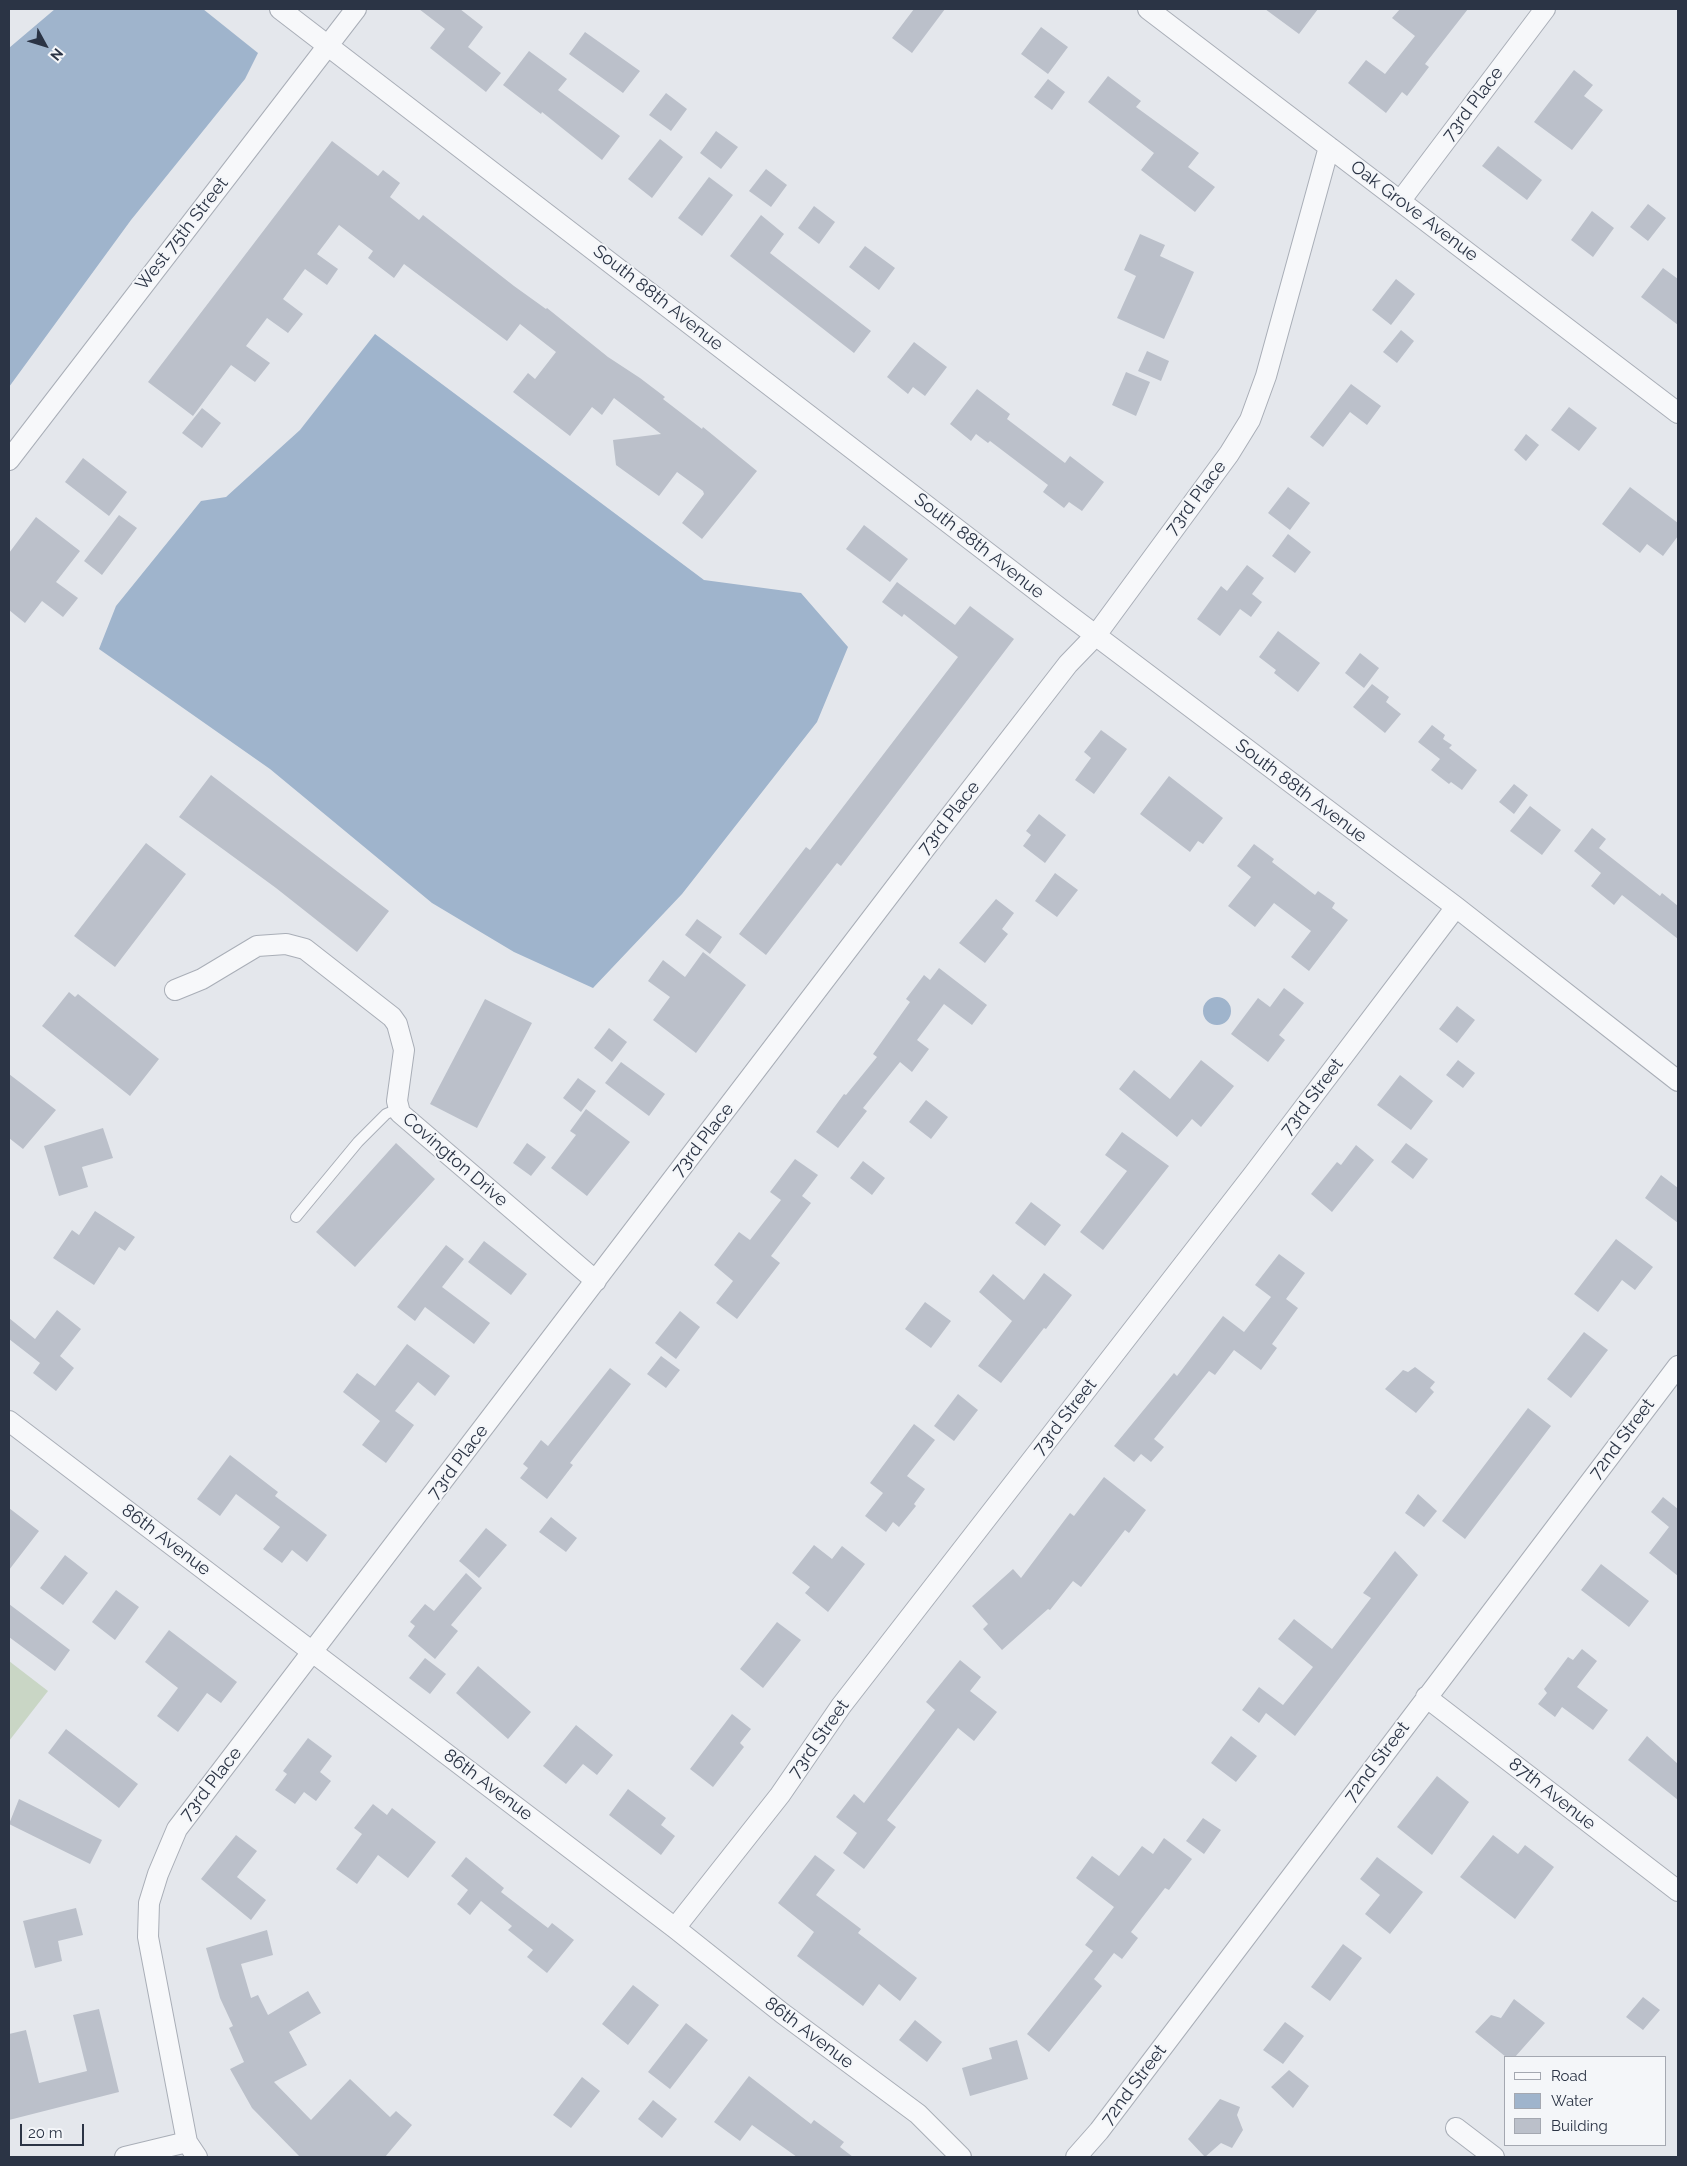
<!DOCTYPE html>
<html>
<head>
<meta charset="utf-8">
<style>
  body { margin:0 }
  #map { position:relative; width:1687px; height:2166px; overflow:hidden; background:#e4e7ec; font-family:Raleway,sans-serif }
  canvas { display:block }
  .frame { position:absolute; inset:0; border:10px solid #2b3445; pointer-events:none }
  .legend { position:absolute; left:1504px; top:2056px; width:162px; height:90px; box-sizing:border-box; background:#f4f6f9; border:1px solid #a4a8b1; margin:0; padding:6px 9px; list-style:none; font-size:15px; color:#2b3445 }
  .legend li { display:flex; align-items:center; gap:10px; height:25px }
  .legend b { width:25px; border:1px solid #a4a8b1 }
  .north { position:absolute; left:20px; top:20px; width:50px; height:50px; -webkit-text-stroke:4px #f4f6f9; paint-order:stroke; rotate:129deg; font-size:14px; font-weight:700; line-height:20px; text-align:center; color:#2b3445 }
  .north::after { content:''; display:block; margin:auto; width:18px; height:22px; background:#2b3445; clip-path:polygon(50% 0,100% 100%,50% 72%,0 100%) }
  .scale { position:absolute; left:20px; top:2124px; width:64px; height:22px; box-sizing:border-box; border:2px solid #2b3445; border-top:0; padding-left:6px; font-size:15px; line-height:18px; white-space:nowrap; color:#2b3445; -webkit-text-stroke:4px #f4f6f9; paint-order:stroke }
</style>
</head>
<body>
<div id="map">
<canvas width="1687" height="2166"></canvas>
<div class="frame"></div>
<ul class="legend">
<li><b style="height:6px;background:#f7f8fa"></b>Road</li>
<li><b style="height:14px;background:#9fb4cc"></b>Water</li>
<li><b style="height:14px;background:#bbc0ca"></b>Building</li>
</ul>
<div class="north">N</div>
<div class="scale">20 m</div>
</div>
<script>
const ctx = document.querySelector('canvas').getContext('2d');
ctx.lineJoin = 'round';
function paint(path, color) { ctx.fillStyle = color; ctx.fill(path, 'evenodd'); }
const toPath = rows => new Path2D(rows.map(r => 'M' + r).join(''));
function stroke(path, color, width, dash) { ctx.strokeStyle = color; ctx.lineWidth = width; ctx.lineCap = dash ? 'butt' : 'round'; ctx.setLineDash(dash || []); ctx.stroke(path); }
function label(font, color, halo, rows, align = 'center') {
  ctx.font = font + ' Raleway,sans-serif'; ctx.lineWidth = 4; ctx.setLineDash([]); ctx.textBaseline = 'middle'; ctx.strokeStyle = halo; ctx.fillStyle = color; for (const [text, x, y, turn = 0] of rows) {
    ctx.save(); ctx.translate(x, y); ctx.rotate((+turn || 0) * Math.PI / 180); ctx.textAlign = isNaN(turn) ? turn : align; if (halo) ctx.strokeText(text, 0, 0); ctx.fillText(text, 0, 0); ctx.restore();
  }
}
paint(toPath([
  [9,1661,48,1691,9,1741]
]), '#c9d6c5');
paint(toPath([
  [55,9,203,9,258,53,245,79,131,220,9,387,9,48],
  [375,334,704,580,801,593,848,647,817,722,682,894,593,988,514,952,432,903,270,769,99,649,116,606,201,501,226,497,300,430],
  '1203 1011a14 14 0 1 1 28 0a14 14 0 1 1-28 0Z'
]), '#9fb4cc');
paint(toPath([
  [419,9,460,9,483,27,468,47,501,73,486,92,430,48,445,29],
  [914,9,945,9,912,53,892,38],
  [1265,9,1318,9,1299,34],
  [1400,9,1468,9,1425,64,1429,67,1407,96,1402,92,1386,113,1348,83,1366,60,1385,74,1415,36,1392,18],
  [1041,27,1068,47,1048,74,1021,54],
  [585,32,640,71,623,93,569,54],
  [529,51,567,79,558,90,620,136,602,160,542,112,541,114,503,85],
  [1574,70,1593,85,1584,96,1603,110,1572,150,1534,122],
  [1108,76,1141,101,1136,107,1199,153,1188,167,1215,187,1195,212,1141,170,1154,153,1088,102],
  [1048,79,1065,92,1052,110,1034,97],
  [666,93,687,109,671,131,649,115],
  [716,131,738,147,721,169,700,153],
  [660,139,683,157,652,198,628,179],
  [332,141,378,176,383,170,400,183,390,197,419,220,423,215,514,286,546,309,547,308,608,357,640,378,665,397,663,399,702,429,703,427,757,471,702,539,682,523,704,494,703,491,677,472,659,496,616,465,613,440,661,434,614,398,602,415,592,407,570,436,513,392,528,373,535,379,556,352,520,324,507,341,404,264,394,278,368,258,373,251,339,225,317,254,338,269,327,285,305,269,283,299,303,314,288,333,267,318,246,346,270,363,255,382,231,365,193,416,148,382],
  [1498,146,1542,180,1527,200,1482,166],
  [766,169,787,185,771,207,749,191],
  [709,177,733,195,702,236,678,218],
  [1648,204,1666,218,1648,241,1630,227],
  [814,206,835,222,819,244,798,228],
  [1592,211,1614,228,1593,257,1571,240],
  [761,215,784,234,770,253,871,331,854,353,730,256],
  [1140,234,1165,245,1160,256,1194,272,1164,339,1117,318,1136,276,1124,270],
  [865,246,895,268,879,290,849,267],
  [1663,268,1678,279,1678,325,1641,297],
  [1396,279,1415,294,1391,325,1372,310],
  [1401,330,1414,341,1397,363,1383,352],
  [914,342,947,367,925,396,913,387,908,394,887,377],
  [1147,351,1169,361,1161,381,1138,371],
  [1126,372,1150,382,1136,416,1112,405],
  [1351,384,1381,406,1367,425,1350,412,1323,447,1310,437],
  [977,389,1010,414,1007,419,1065,463,1070,456,1104,482,1082,511,1069,502,1064,508,1043,492,1048,485,990,441,988,443,976,434,971,441,950,424],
  [1569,407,1597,428,1579,451,1551,430],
  [202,408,221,423,202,448,182,433],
  [1526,434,1539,445,1526,461,1514,450],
  [83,458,127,492,109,516,65,482],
  [1288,487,1310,503,1290,530,1268,513],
  [1630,487,1678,523,1678,536,1663,556,1647,544,1640,553,1602,524],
  [119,515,137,528,102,575,84,561],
  [36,517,80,551,56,582,78,598,63,617,42,601,25,623,9,610,9,553],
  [864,525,908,559,890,582,846,549],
  [1288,534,1311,552,1295,573,1272,556],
  [1247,565,1264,578,1252,594,1262,602,1251,617,1240,609,1220,636,1197,619,1221,586,1227,591],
  [897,582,955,625,970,606,1014,639,841,866,837,863,766,955,739,934,806,847,810,850,958,657,904,614,902,617,882,602],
  [1278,631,1320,663,1298,692,1274,673,1276,670,1259,657],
  [1360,653,1379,668,1364,688,1345,673],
  [1372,684,1389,697,1386,702,1401,714,1385,733,1353,707],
  [1432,725,1445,735,1443,739,1452,745,1449,748,1477,770,1462,790,1451,782,1449,784,1431,770,1440,759,1418,742],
  [1101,730,1127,749,1094,794,1075,780,1091,758,1084,752],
  [211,775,389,911,357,952,276,888,179,817],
  [1169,776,1223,818,1203,844,1198,841,1190,852,1140,814],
  [1514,784,1528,795,1514,814,1499,802],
  [1530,806,1561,830,1542,855,1510,831],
  [1039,814,1066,835,1045,863,1023,846,1031,835,1026,831],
  [1592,828,1606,839,1599,848,1660,896,1662,893,1678,906,1678,939,1622,895,1614,905,1591,886,1601,873,1574,851],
  [146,843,186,874,115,967,74,936],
  [1254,844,1274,859,1272,862,1315,895,1318,891,1335,903,1332,908,1348,920,1309,971,1291,957,1311,931,1274,903,1255,927,1228,906,1251,877,1237,866],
  [1055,873,1078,890,1057,917,1035,901],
  [996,899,1014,913,1002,929,1008,934,985,963,959,943],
  [697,919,722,937,710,954,685,935],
  [703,952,746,985,696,1053,653,1020,670,997,648,981,663,960,685,977],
  [939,968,987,1005,972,1025,944,1004,917,1040,929,1049,912,1072,900,1062,863,1108,867,1111,838,1148,816,1132,844,1094,846,1095,877,1057,873,1054,910,1002,906,999,924,975,930,980],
  [1284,988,1304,1003,1279,1035,1285,1040,1268,1062,1231,1034,1258,998,1270,1007],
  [69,992,75,997,78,994,159,1059,130,1096,42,1026],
  [485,999,532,1023,477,1128,430,1104],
  [1457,1006,1475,1020,1457,1043,1439,1029],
  [609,1028,627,1042,612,1062,594,1048],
  [1201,1060,1234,1086,1201,1127,1192,1119,1177,1137,1119,1089,1134,1070,1170,1099],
  [1458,1060,1475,1073,1463,1088,1446,1075],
  [621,1062,665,1094,649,1116,605,1083],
  [9,1074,56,1110,23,1149,9,1138],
  [1400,1075,1433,1101,1411,1130,1377,1105],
  [578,1078,596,1091,581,1112,563,1098],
  [926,1100,948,1117,931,1139,909,1122],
  [586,1109,630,1142,587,1196,551,1168,576,1135,570,1131],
  [103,1128,113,1158,82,1167,88,1187,59,1196,44,1146],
  [1122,1132,1169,1166,1103,1250,1080,1232,1127,1171,1105,1155],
  [396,1143,435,1179,355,1267,316,1232],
  [527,1143,546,1157,531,1176,513,1163],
  [1406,1143,1428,1159,1413,1179,1391,1162],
  [1356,1145,1374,1160,1332,1212,1311,1194,1337,1162,1341,1165],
  [795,1159,818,1175,802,1196,811,1203,771,1256,780,1263,737,1319,716,1303,733,1281,714,1265,739,1232,750,1240,781,1200,770,1192],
  [863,1161,885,1178,872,1195,850,1178],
  [1661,1175,1678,1188,1678,1223,1645,1198],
  [1031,1202,1061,1225,1045,1246,1015,1223],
  [95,1211,135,1237,125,1251,119,1247,94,1285,53,1258,72,1230,79,1235],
  [1616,1239,1653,1267,1635,1290,1622,1280,1598,1312,1574,1294],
  [484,1241,527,1274,511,1295,468,1262],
  [446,1245,464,1259,442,1287,490,1323,474,1344,425,1307,415,1321,397,1307],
  [1279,1254,1305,1273,1286,1299,1298,1308,1272,1344,1277,1348,1261,1370,1234,1350,1215,1375,1209,1371,1154,1439,1164,1447,1151,1462,1141,1454,1134,1462,1114,1446,1174,1373,1177,1376,1223,1316,1244,1332,1271,1297,1255,1285],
  [1044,1273,1072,1295,1046,1329,1044,1328,1001,1383,978,1366,1012,1321,979,1292,993,1274,1024,1300],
  [925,1302,951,1321,931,1348,905,1329],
  [57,1310,81,1329,60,1356,74,1368,56,1391,33,1373,40,1363,9,1339,9,1318,35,1339],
  [680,1311,700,1327,676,1359,655,1343],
  [1584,1332,1608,1350,1571,1398,1547,1379],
  [407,1344,450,1376,435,1396,418,1382,395,1411,414,1425,386,1463,362,1445,380,1421,343,1392,357,1373,375,1386],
  [661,1356,680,1370,666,1388,647,1374],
  [1415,1367,1435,1382,1430,1388,1434,1392,1416,1413,1385,1389,1403,1370,1408,1372],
  [610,1368,631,1384,570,1463,573,1465,547,1499,520,1478,528,1468,523,1464,541,1440,548,1446],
  [958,1394,978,1410,954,1441,934,1426],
  [1528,1408,1551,1426,1465,1539,1442,1521],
  [914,1424,935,1440,907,1476,925,1489,914,1504,916,1506,899,1527,893,1522,886,1532,865,1516,883,1493,870,1483],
  [230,1455,278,1492,275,1496,327,1535,307,1562,292,1550,282,1563,263,1549,280,1527,236,1494,220,1516,197,1499],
  [1104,1477,1146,1510,1129,1533,1125,1530,1081,1587,1073,1581,1050,1610,1048,1609,1002,1650,983,1629,988,1624,972,1606,1013,1569,1021,1578,1070,1513,1074,1516],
  [1418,1494,1437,1511,1424,1527,1405,1513],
  [1663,1497,1678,1509,1678,1576,1649,1553,1669,1527,1651,1512],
  [9,1508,39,1531,9,1570],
  [551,1517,577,1538,566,1552,539,1532],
  [486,1528,507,1545,479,1578,459,1561],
  [814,1545,832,1559,842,1546,865,1564,828,1612,805,1593,810,1587,792,1573],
  [1395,1551,1418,1575,1295,1736,1266,1713,1259,1723,1242,1710,1259,1687,1283,1705,1313,1667,1278,1639,1294,1619,1332,1649,1371,1598,1363,1593],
  [65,1555,88,1573,63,1605,40,1588],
  [1601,1564,1649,1601,1629,1627,1581,1590],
  [466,1573,482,1588,451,1625,458,1631,435,1659,408,1636,415,1626,410,1622,425,1604,434,1611],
  [116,1590,139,1607,115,1640,92,1622],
  [9,1604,70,1650,55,1671,9,1637],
  [777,1622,801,1640,763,1688,740,1669],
  [169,1630,237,1682,221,1703,207,1693,178,1732,157,1716,178,1688,145,1662],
  [1582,1649,1597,1661,1577,1687,1608,1710,1593,1730,1562,1707,1555,1717,1538,1704,1547,1693,1544,1689,1568,1657,1573,1660],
  [425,1658,446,1674,430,1694,409,1678],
  [960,1660,981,1677,970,1691,997,1712,974,1741,958,1728,887,1820,896,1827,864,1869,843,1853,857,1833,836,1817,854,1794,864,1803,935,1710,926,1702],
  [478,1666,531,1712,508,1739,456,1693],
  [732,1714,751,1729,740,1743,744,1747,713,1787,690,1769],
  [576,1725,613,1755,597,1775,583,1764,566,1784,543,1766],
  [66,1729,138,1784,119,1808,48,1753],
  [1231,1736,1257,1756,1236,1782,1211,1763],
  [1647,1736,1678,1764,1678,1800,1628,1760],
  [308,1738,332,1756,320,1772,331,1781,316,1801,304,1792,295,1804,275,1790,287,1774,283,1771],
  [1437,1776,1469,1802,1432,1855,1397,1827],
  [628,1789,666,1818,661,1825,675,1836,661,1855,609,1815],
  [19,1799,102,1840,90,1864,9,1824],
  [373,1804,387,1815,392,1808,436,1842,408,1878,378,1855,357,1884,336,1869,362,1834,354,1828],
  [1203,1818,1221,1830,1204,1854,1186,1841],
  [236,1835,257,1851,237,1877,266,1900,251,1920,201,1879],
  [1493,1835,1518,1854,1525,1845,1554,1867,1515,1919,1460,1877],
  [1164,1838,1192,1859,1169,1890,1165,1888,1131,1932,1138,1938,1122,1959,1114,1953,1094,1979,1102,1986,1049,2052,1027,2034,1093,1951,1085,1945,1114,1907,1076,1878,1092,1856,1119,1876,1142,1846,1153,1854],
  [815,1855,835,1870,816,1895,861,1929,858,1933,917,1978,900,2001,879,1984,863,2006,797,1956,814,1932,778,1903],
  [466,1857,504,1888,501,1892,548,1928,552,1923,574,1940,547,1973,527,1957,533,1950,508,1930,512,1926,481,1901,470,1915,457,1904,468,1890,451,1876],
  [1377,1857,1423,1892,1390,1934,1365,1914,1380,1895,1360,1879],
  [76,1908,83,1935,58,1941,62,1961,35,1968,23,1921],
  [267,1930,273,1955,241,1964,251,1998,258,1995,268,2015,308,1991,321,2013,289,2032,307,2065,274,2082,311,2120,350,2079,390,2117,396,2111,412,2125,385,2157,300,2157,252,2108,230,2069,244,2062,229,2028,233,2026,220,1998,206,1948],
  [1343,1944,1362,1958,1330,2001,1311,1987],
  [633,1985,659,2005,628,2045,602,2024],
  [1643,1997,1660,2010,1643,2030,1626,2017],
  [1514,1999,1545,2023,1515,2057,1506,2057,1475,2032,1491,2015,1501,2018],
  [99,2009,119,2092,9,2120,9,2034,26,2030,39,2083,87,2071,73,2015],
  [915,2020,942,2042,927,2062,899,2040],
  [1285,2022,1304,2036,1283,2064,1263,2050],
  [686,2023,708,2040,670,2089,648,2072],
  [1017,2040,1028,2079,970,2096,962,2068,992,2059,989,2048],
  [1289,2070,1309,2086,1293,2108,1271,2087],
  [749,2076,811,2124,814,2120,844,2142,840,2147,853,2157,797,2157,752,2125,740,2141,714,2122],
  [582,2077,600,2091,571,2128,553,2115],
  [1220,2099,1240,2107,1237,2115,1243,2130,1232,2148,1221,2143,1205,2157,1188,2139],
  [653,2100,677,2119,662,2138,638,2119]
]), '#bbc0ca');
const service = toPath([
  [296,1217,358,1142,386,1114,398,1109]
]);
const minor = toPath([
  [280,9,1066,613,1456,907,1678,1081],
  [1148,9,1678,413],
  [1401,200,1545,9],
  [9,460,356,9],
  [175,990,202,979,257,946,286,944,305,949,392,1017,397,1024,404,1050,397,1101,400,1113,596,1281],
  [9,1421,675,1928,782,2013,918,2114,961,2157],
  [1426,1697,1678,1891],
  [675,1928,780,1795,841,1706,1253,1175,1456,907],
  [1456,2128,1494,2157],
  [125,2157,187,2142],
  [197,2157,187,2142,148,1937,149,1903,158,1874,177,1829,923,851,1068,664,1096,635,1229,454,1250,420,1266,376,1329,147],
  [1076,2157,1099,2131,1678,1366]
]);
stroke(service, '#a9aeb7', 12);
stroke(minor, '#a9aeb7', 22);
stroke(service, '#f7f8fa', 10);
stroke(minor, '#f7f8fa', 20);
label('18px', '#2b3445', '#f4f6f9', [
  ["73rd Place",1473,104,-53],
  ["Oak Grove Avenue",1414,211,37],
  ["West 75th Street",182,234,-52],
  ["South 88th Avenue",658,298,38],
  ["73rd Place",1196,498,-53],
  ["South 88th Avenue",979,546,38],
  ["South 88th Avenue",1301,791,37],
  ["73rd Place",949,818,-52],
  ["73rd Street",1312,1097,-53],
  ["73rd Place",703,1140,-52],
  ["Covington Drive",455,1160,41],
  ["73rd Street",1065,1417,-52],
  ["72nd Street",1622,1439,-53],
  ["73rd Place",458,1462,-53],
  ["86th Avenue",166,1540,37],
  ["73rd Street",819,1739,-55],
  ["72nd Street",1377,1762,-53],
  ["73rd Place",211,1784,-52],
  ["86th Avenue",488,1785,37],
  ["87th Avenue",1552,1794,38],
  ["86th Avenue",809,2033,37],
  ["72nd Street",1134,2085,-53]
]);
</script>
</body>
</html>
